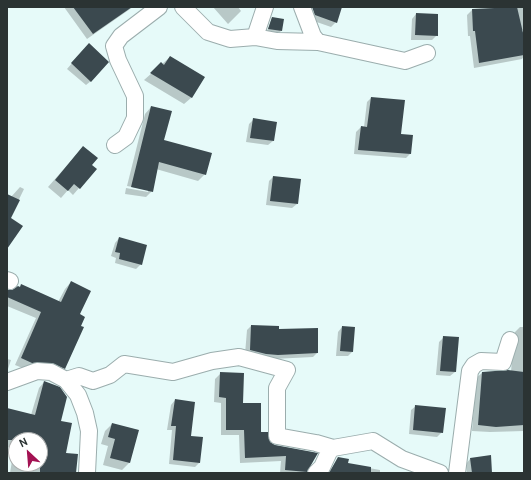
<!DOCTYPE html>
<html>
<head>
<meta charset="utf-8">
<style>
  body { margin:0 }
  #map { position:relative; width:531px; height:480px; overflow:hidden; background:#e6faf9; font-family:Cabin,sans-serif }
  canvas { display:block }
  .frame { position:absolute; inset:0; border:8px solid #2b3333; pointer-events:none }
  .north { position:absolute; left:8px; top:432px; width:40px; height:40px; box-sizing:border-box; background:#fff; border:1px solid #aaadad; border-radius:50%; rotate:334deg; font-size:11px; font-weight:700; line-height:16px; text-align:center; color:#2b3333 }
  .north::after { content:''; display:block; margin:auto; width:14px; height:18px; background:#a31152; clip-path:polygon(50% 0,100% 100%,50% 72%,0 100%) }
</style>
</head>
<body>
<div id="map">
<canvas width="531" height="480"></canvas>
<div class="frame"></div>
<div class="north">N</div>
</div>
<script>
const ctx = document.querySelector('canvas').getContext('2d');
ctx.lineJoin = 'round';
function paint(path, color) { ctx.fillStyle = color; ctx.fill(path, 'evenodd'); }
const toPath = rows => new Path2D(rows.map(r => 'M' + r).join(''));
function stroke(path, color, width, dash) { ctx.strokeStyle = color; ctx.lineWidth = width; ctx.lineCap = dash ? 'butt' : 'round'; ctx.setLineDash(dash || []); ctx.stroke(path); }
paint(toPath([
  [64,7,133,7,87,39],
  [213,7,238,7,241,11,228,24],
  [315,7,341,7,336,22,331,27,311,20],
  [509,7,524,7,524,30,518,31,518,33,524,32,524,56,522,59,474,68,470,36,468,36,467,15,472,10],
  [416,14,437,35,432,40,411,40,412,19],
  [272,18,281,31,279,33,267,31],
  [84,49,91,81,86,85,67,69],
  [170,57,203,78,191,98,184,104,144,80],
  [371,98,400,135,410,154,406,158,354,154,356,132,361,127,364,127,367,102],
  [151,107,163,140,205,174,198,181,156,169,152,191,146,197,125,194,126,188,148,192,148,190,127,186,145,114],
  [254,119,273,141,268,145,246,142,249,124],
  [77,154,91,165,79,188,73,195,68,190,61,198,48,187],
  [273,177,297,204,292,208,266,205,269,181],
  [20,187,24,189,10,218,12,241,7,195,11,197],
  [119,238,141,264,136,269,115,263,116,258,111,256,115,243],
  [71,282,78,315,64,368,58,375,25,369,15,365,36,318,7,306,7,290,13,291,21,286,58,302,65,289],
  [251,326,278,330,317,353,313,357,273,359,245,354,247,330],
  [342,327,352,352,348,356,336,356,338,332],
  [520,327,524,327,524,431,490,432,472,431,476,378,482,373,511,372,514,333],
  [444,337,455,372,450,376,436,375,439,342],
  [7,359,11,360,7,372],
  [221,373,269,443,306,471,304,473,280,473,281,461,240,463,239,435,221,435,221,403,214,402,215,379],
  [44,382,59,421,65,454,75,473,10,473,14,449,7,447,7,409,31,415,39,388],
  [16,440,40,440,40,464,16,464],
  [175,400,200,462,195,467,169,464,172,430,167,430,171,405],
  [416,406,442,432,437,437,409,434,411,410],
  [112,424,138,430,129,463,122,470,103,465,108,446,101,444,105,431],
  [339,458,347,464,380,470,380,473,328,473],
  [470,459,491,473,467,473,466,464]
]), '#0003');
paint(toPath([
  [73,7,132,7,93,34],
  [312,7,342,7,337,23,315,15],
  [517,7,524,37,524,55,479,63,475,31,473,31,472,9],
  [416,13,438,14,438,36,415,35],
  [272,17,284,19,282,31,268,29],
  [89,43,109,62,91,82,71,63],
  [170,56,205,77,192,98,150,73,161,62,164,65],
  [371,97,405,100,401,134,413,135,411,154,358,150,361,126,367,127],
  [151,106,172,111,164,140,212,153,206,175,159,162,153,192,131,187],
  [253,118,277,122,274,141,250,138],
  [83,146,98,158,92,165,97,169,80,189,74,184,68,191,55,180],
  [273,176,301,179,298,204,270,201],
  [7,194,20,200,11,218,23,226,7,249],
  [119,237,147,245,142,265,119,259,120,253,115,252],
  [71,281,91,291,80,314,85,317,81,326,84,327,65,369,52,363,32,363,21,358,41,312,7,297,7,290,12,290,18,286,20,287,21,284,61,302],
  [251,325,279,326,279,329,318,328,318,353,278,355,266,354,250,350],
  [342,326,355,327,353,352,340,351],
  [443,336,459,337,456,372,440,371],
  [508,370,524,372,524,425,496,427,478,425,482,372],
  [220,372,244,373,243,403,261,403,261,432,268,432,270,442,275,445,318,453,307,472,285,470,286,456,245,458,244,430,226,430,226,398,219,397],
  [44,381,60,387,67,397,61,421,72,423,66,453,78,454,76,473,40,473,40,440,7,440,7,408,35,415],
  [175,399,195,402,191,436,203,437,200,463,173,460,176,426,171,426],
  [415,405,446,408,443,433,413,430],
  [112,423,139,430,130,463,110,458,115,439,108,437],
  [491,455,492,473,472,473,470,458],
  [338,457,349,459,348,463,371,467,371,473,329,473]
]), '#3b494f');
const street = toPath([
  [183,7,208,32,230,39,255,37,277,41,318,42],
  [302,7,313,36,318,42,405,61,427,53],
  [255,37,265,7],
  [115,145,126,137,135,118,135,96,118,60,114,46,121,36,159,7],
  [7,280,10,281],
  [66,380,79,376,93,381,110,375,124,364,173,372,212,361,239,357,287,370,277,388,277,436,316,443,333,448],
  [7,382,37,371,51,372,66,380,78,395,85,413,89,431,87,473],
  [316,473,322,467,329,452,333,448,373,441,402,459,440,473],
  [457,473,470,371,474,365,481,361,503,362,510,340]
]);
stroke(street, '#9badad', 18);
stroke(street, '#fff', 16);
</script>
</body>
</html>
